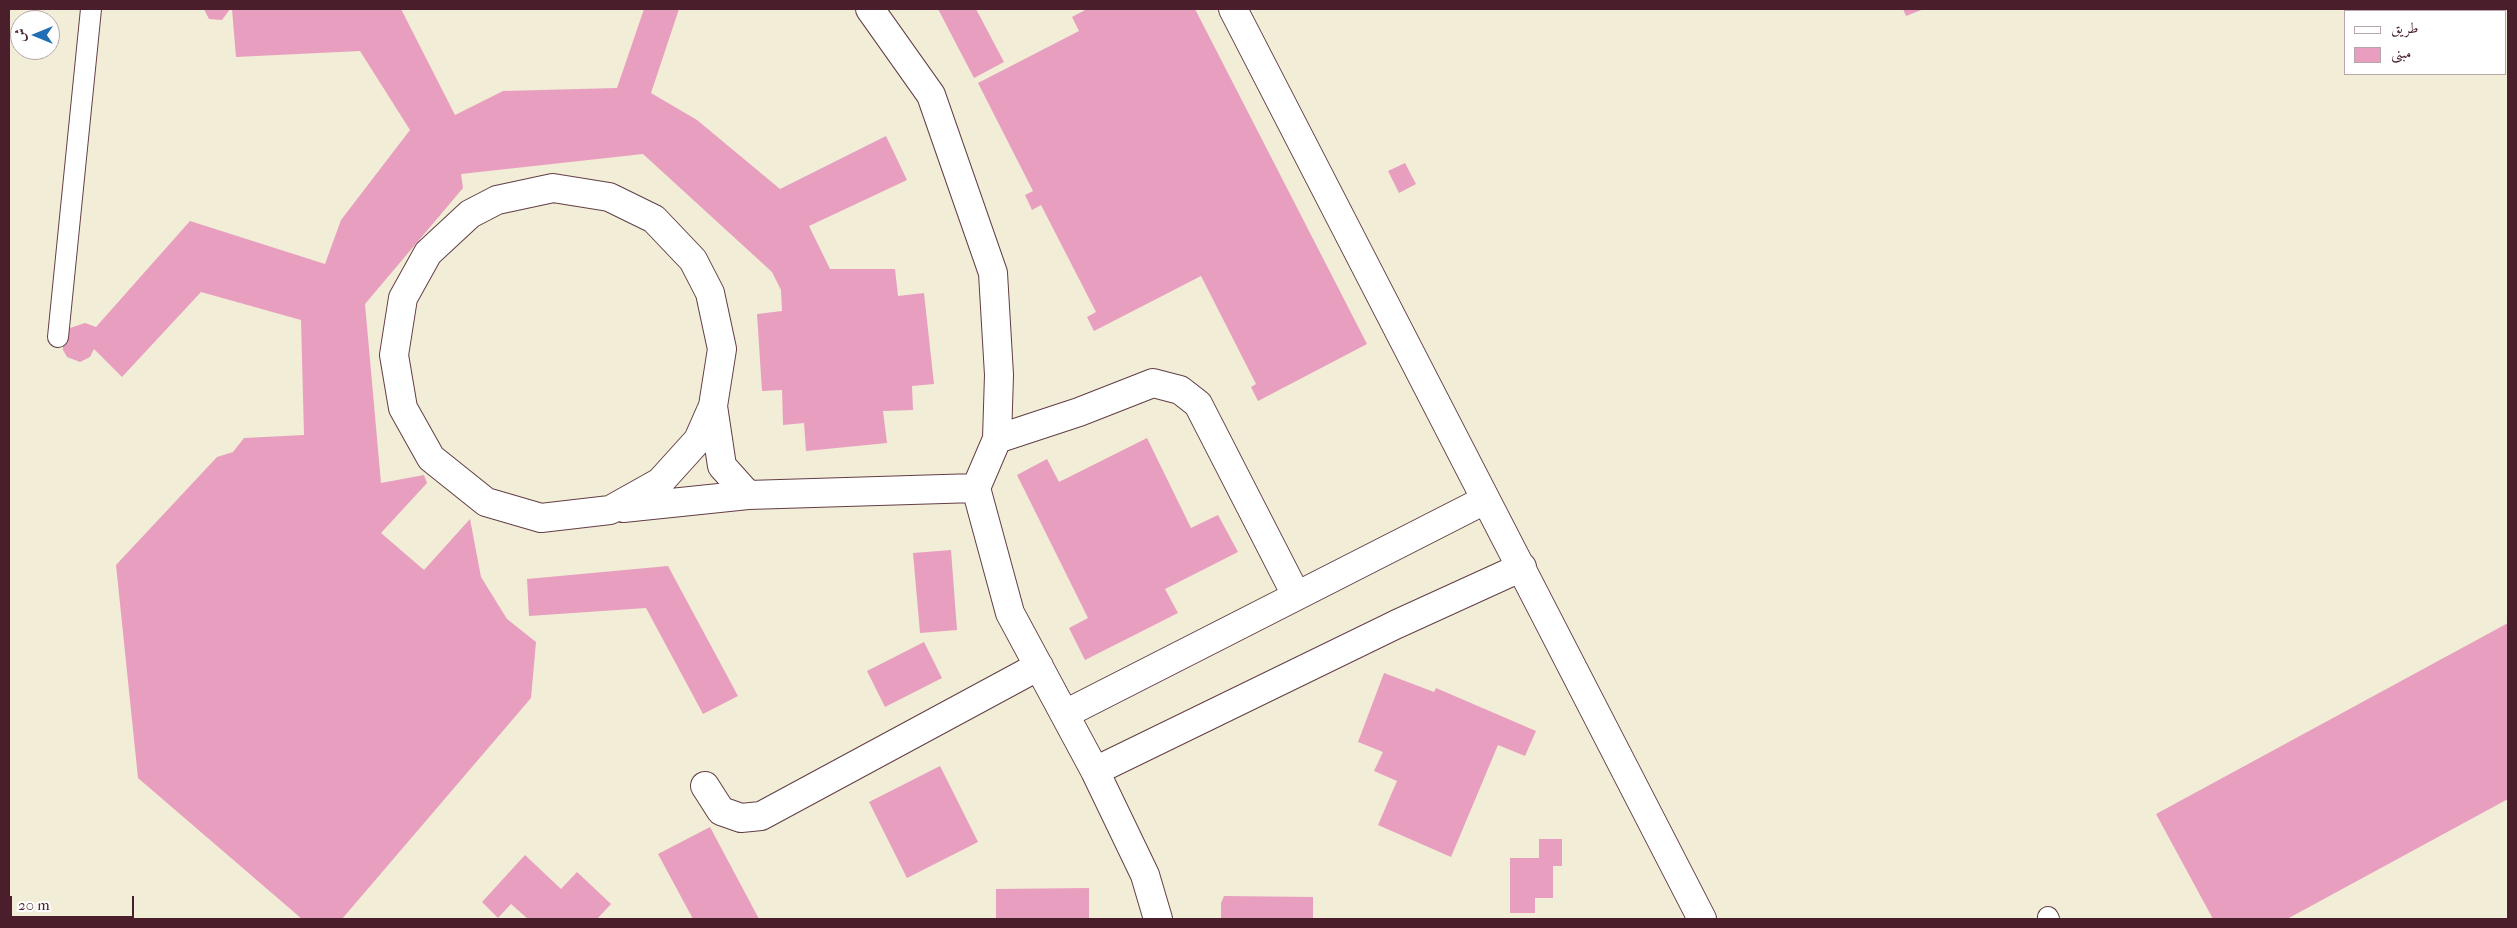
<!DOCTYPE html>
<html>
<head>
<meta charset="utf-8">
<style>
  body { margin:0 }
  #map { position:relative; width:2517px; height:928px; overflow:hidden; background:#f1edd7; font-family:"IM FELL French Canon",Amiri,serif }
  canvas { display:block }
  .frame { position:absolute; inset:0; border:10px solid #4a1f2b; pointer-events:none }
  .legend { position:absolute; left:2344px; top:10px; width:162px; height:65px; box-sizing:border-box; background:#fff; border:1px solid #b7a5aa; margin:0; padding:6px 9px; list-style:none; font-size:15px; color:#4a1f2b }
  .legend li { display:flex; align-items:center; gap:10px; height:25px }
  .legend b { width:25px; border:1px solid #b7a5aa }
  .north { position:absolute; left:10px; top:10px; width:50px; height:50px; box-sizing:border-box; background:#fff; border:1px solid #b7a5aa; border-radius:50%; rotate:270deg; font-size:14px; font-weight:700; line-height:20px; text-align:center; color:#4a1f2b }
  .north::after { content:''; display:block; margin:auto; width:18px; height:22px; background:#1f6fb2; clip-path:polygon(50% 0,100% 100%,50% 72%,0 100%) }
  .scale { position:absolute; left:10px; top:896px; width:124px; height:22px; box-sizing:border-box; border:2px solid #4a1f2b; border-top:0; padding-left:6px; font-size:15px; line-height:18px; white-space:nowrap; color:#4a1f2b; -webkit-text-stroke:4px #fff; paint-order:stroke }
</style>
</head>
<body>
<div id="map">
<canvas width="2517" height="928"></canvas>
<div class="frame"></div>
<ul class="legend">
<li><b style="height:6px;background:#fff"></b>طريق</li>
<li><b style="height:14px;background:#e89fbf"></b>مبنى</li>
</ul>
<div class="north">ش</div>
<div class="scale">20 m</div>
</div>
<script>
const ctx = document.querySelector('canvas').getContext('2d');
ctx.lineJoin = 'round';
function paint(path, color) { ctx.fillStyle = color; ctx.fill(path, 'evenodd'); }
const toPath = rows => new Path2D(rows.map(r => 'M' + r).join(''));
function stroke(path, color, width, dash) { ctx.strokeStyle = color; ctx.lineWidth = width; ctx.lineCap = dash ? 'butt' : 'round'; ctx.setLineDash(dash || []); ctx.stroke(path); }
paint(toPath([
  [204,9,230,9,222,20,209,19],
  [232,9,401,9,455,115,503,91,617,88,644,9,679,9,651,93,697,120,780,189,886,136,907,180,809,226,830,269,895,269,898,296,924,293,934,384,912,386,913,410,883,411,887,443,806,451,804,423,783,425,782,390,762,391,757,314,782,311,781,290,772,272,643,154,461,174,463,188,365,304,381,483,424,475,427,483,381,533,424,570,470,519,481,577,507,619,536,642,531,698,342,919,302,919,138,778,116,565,217,457,233,452,244,438,304,435,301,320,201,292,122,377,94,349,90,357,80,362,67,357,63,350,63,341,70,328,85,323,96,327,190,221,325,264,341,220,410,130,360,51,236,57],
  [938,9,976,9,1004,62,974,78],
  [1087,9,1195,9,1367,344,1258,401,1251,387,1256,384,1201,276,1094,331,1087,317,1096,312,1041,205,1032,210,1025,195,1033,191,978,83,1079,31,1072,17],
  [1903,9,1924,9,1906,16],
  [1405,163,1416,184,1399,193,1388,171],
  [1147,438,1191,528,1218,515,1238,552,1165,589,1178,613,1085,660,1069,628,1088,618,1017,475,1047,459,1059,482],
  [951,550,957,630,920,633,913,553],
  [668,566,738,696,703,714,646,608,529,616,527,579],
  [2508,623,2508,799,2287,919,2213,919,2156,814],
  [924,642,942,678,885,707,867,671],
  [1384,673,1434,692,1436,688,1536,731,1525,756,1498,745,1451,857,1378,825,1397,781,1374,771,1383,752,1358,742],
  [940,766,978,842,907,878,869,802],
  [710,827,759,919,693,919,658,854],
  [1539,839,1562,839,1562,866,1553,866,1553,898,1535,898,1535,913,1510,913,1510,858,1539,858],
  [525,855,561,889,577,872,611,904,597,919,528,919,511,904,498,918,482,902],
  [1089,888,1089,919,996,919,996,889],
  [1224,896,1313,897,1313,919,1221,919,1221,903]
]), '#e89fbf');
const lane = toPath([
  [58,337,91,9],
  [2048,917,2049,919]
]);
const street = toPath([
  [870,9,931,95,993,273,999,375,997,439,976,488,1010,613,1095,771,1145,875,1158,919],
  [1233,9,1702,919],
  [713,406,698,440,660,482,610,510,541,518,486,502,431,458,403,408,394,355,403,298,428,253,470,214,497,200,553,188,609,197,654,219,693,260,710,293,722,349,713,406,722,466,748,495],
  [997,439,1079,412,1153,383,1180,390,1198,404,1296,595],
  [623,508,748,495,976,488],
  [1065,714,1485,500],
  [1095,771,1397,624,1522,567],
  [705,786,721,811,741,818,761,816,1039,666]
]);
stroke(lane, '#633e45', 22);
stroke(street, '#633e45', 30);
stroke(lane, '#fff', 20);
stroke(street, '#fff', 28);
</script>
</body>
</html>
